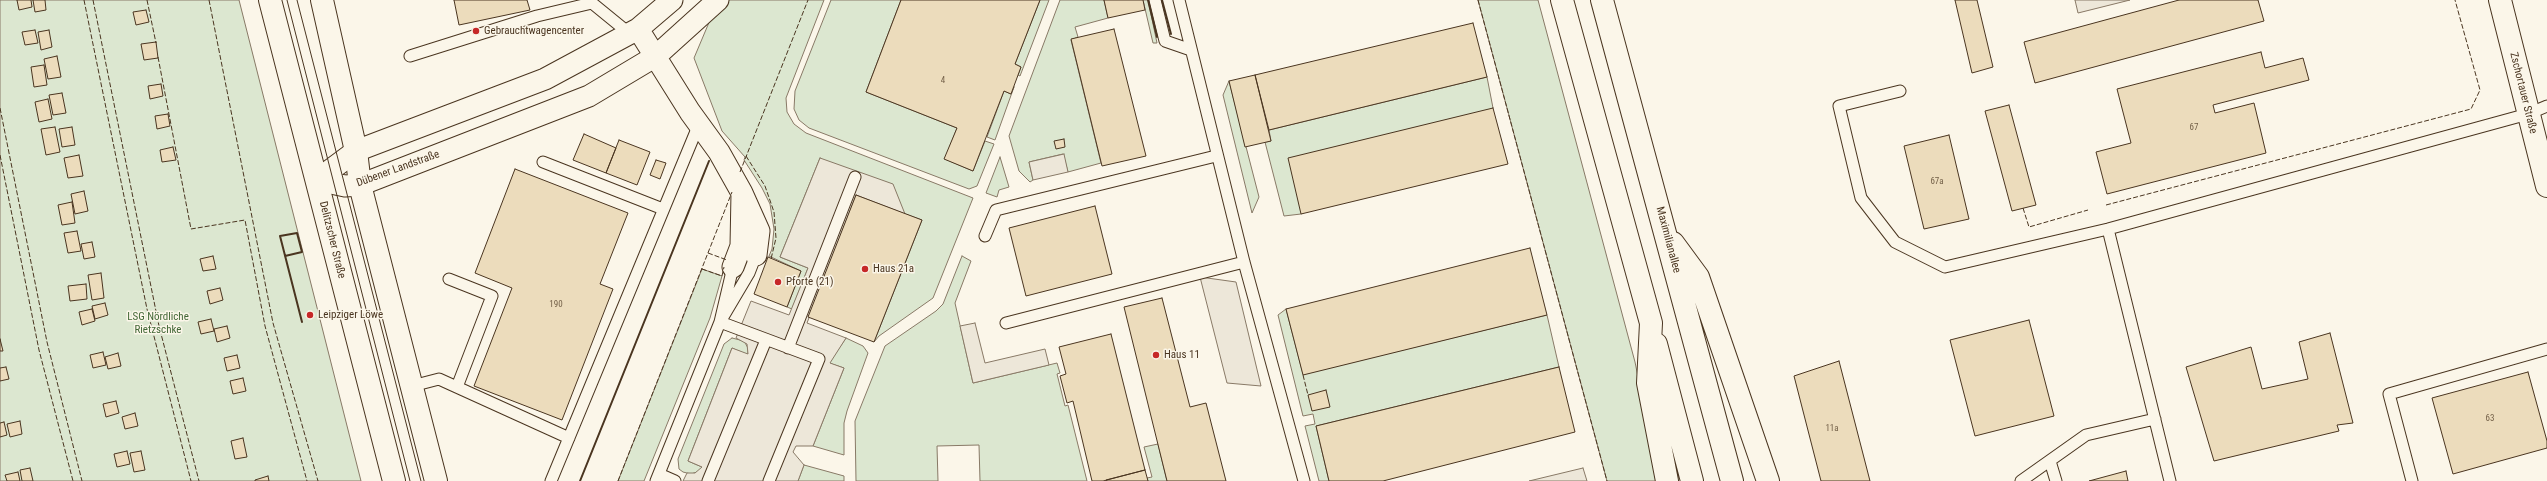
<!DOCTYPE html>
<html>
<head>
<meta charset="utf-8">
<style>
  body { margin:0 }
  canvas { display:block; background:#fbf6e9 }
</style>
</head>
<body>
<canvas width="2547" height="481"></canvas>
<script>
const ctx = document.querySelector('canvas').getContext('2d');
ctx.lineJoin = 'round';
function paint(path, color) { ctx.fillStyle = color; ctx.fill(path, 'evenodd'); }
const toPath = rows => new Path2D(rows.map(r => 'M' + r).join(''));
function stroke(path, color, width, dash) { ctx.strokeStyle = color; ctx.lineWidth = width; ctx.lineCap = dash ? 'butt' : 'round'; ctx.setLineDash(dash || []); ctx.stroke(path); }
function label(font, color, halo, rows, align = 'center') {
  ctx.font = font + ' "Roboto Condensed",sans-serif'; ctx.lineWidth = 3; ctx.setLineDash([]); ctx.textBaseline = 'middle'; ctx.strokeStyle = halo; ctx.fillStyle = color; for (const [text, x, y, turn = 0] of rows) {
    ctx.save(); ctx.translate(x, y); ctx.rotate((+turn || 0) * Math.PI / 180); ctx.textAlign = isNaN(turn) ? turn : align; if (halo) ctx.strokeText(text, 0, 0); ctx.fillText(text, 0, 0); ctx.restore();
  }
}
const green = toPath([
  [0,0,239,0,361,481,0,481,0,0],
  [728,0,824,0,786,98,787,112,794,124,806,133,973,198,933,298,879,336,874,342,922,220,905,214,820,158,780,257,808,268,792,309,787,307,801,271,769,256,772,249,774,229,770,204,762,188,744,160,745,157,722,131,694,58,713,13,728,0],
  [831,0,901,0,866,92,957,128,945,159,973,171,985,141,994,144,977,186,969,189,809,128,799,120,794,109,795,91,831,0],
  [1040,0,1049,0,1020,76,1018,75,1021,67,1015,64,1040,0],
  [1060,0,1104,0,1108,18,1075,27,1078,37,1071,40,1101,163,1068,172,1063,154,1029,162,1033,180,1030,182,1019,171,1009,136,1060,0],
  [1143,0,1148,0,1157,43,1153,43,1143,0],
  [1478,0,1538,0,1635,362,1659,481,1607,481,1478,0],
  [1487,77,1493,108,1301,214,1284,216,1265,142,1271,141,1269,130,1487,77],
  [1229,81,1259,197,1252,213,1223,95,1229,81],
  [1014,87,995,140,987,137,1004,91,1011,94,1014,87],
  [1000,157,1009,187,999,190,997,197,986,193,1000,157],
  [962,256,971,261,955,303,973,383,1057,363,1060,373,1057,374,1065,406,1068,405,1087,481,980,481,979,445,937,446,938,481,856,481,855,421,885,346,936,311,943,304,962,256],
  [702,269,722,276,710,318,644,481,618,481,702,269],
  [1286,309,1303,374,1547,315,1559,367,1316,426,1329,481,1319,481,1305,426,1315,424,1313,414,1303,416,1278,315,1286,309],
  [732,338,744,341,748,348,748,355,732,348,688,461,702,467,700,471,691,474,683,472,679,469,678,459,724,344,732,338],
  [846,338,863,346,868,353,847,411,844,423,844,455,813,446,844,368,829,363,846,338],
  [1158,444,1167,481,1148,481,1147,478,1152,477,1144,447,1158,444],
  [804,465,844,476,844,481,798,481,804,465]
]);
paint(green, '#dce7d0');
stroke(green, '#887966', 1);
const parking = toPath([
  [2075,0,2130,0,2078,13,2075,0],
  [1064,154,1068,172,1033,180,1029,162,1064,154],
  [820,158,893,184,905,214,856,195,807,323,846,338,830,363,844,368,813,446,796,446,793,452,804,465,798,481,683,481,687,473,695,473,702,467,688,461,732,348,748,354,747,344,736,338,751,301,789,315,808,268,780,257,820,158],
  [1200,277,1236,282,1261,386,1227,383,1200,277],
  [975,323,985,363,1045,349,1049,365,973,383,960,326,975,323],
  [1583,468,1587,481,1529,481,1583,468]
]);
paint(parking, '#ede7d9');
stroke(parking, '#887966', 1);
const building = toPath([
  [17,0,31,0,32,7,19,10,17,0],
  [33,0,45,0,46,10,35,12,33,0],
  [454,0,527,0,530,10,459,25,454,0],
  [901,0,1040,0,1015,64,1021,67,1011,94,1004,91,973,171,944,159,957,128,866,92,901,0],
  [1104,0,1143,0,1145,10,1108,18,1104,0],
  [1955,0,1977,0,1993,67,1972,73,1955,0],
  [2179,0,2258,0,2264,21,2035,83,2024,42,2179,0],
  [146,10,149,22,136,25,133,12,146,10],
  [1473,23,1487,77,1269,130,1255,75,1473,23],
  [1114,29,1146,156,1102,166,1071,39,1114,29],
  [35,30,38,43,25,45,22,32,35,30],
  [49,30,52,47,41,50,38,32,49,30],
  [156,42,158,58,144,60,141,44,156,42],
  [2261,52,2265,68,2303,58,2309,80,2213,105,2215,113,2254,103,2266,153,2107,194,2096,152,2131,143,2117,89,2261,52],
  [57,56,61,77,48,79,44,59,57,56],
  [44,65,47,85,34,87,31,67,44,65],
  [1255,75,1271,141,1245,147,1229,81,1255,75],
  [161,84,163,96,150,99,148,86,161,84],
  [62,93,66,113,53,115,49,95,62,93],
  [48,99,52,119,39,122,35,102,48,99],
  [2009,105,2036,205,2012,211,1985,111,2009,105],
  [1493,108,1508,164,1301,214,1288,158,1493,108],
  [168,114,170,126,157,129,155,116,168,114],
  [55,127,60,152,46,155,41,129,55,127],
  [72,127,75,145,62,147,59,129,72,127],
  [584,134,616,148,606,173,573,160,584,134],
  [1949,135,1969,219,1924,229,1904,146,1949,135],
  [1064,139,1065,147,1056,149,1054,141,1064,139],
  [619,140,650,152,637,185,606,173,619,140],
  [173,147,176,160,162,162,160,150,173,147],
  [79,155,83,176,68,178,64,158,79,155],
  [656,160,666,163,660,179,650,175,656,160],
  [515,169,628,213,600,284,613,289,562,420,474,386,512,288,475,273,515,169],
  [84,191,88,211,75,214,71,194,84,191],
  [856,195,922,220,874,342,808,317,856,195],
  [72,202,75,223,62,225,58,205,72,202],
  [1095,206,1112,274,1026,296,1009,228,1095,206],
  [77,231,81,251,68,253,64,233,77,231],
  [92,242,95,257,84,259,81,244,92,242],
  [1530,248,1547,315,1303,375,1286,309,1530,248],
  [213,256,216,269,203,271,200,259,213,256],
  [768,257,801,271,787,307,754,294,768,257],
  [101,273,104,298,92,300,88,275,101,273],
  [86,284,87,299,70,301,68,286,86,284],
  [220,288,223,300,210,304,207,291,220,288],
  [1162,298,1190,407,1206,403,1226,481,1167,481,1124,307,1162,298],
  [105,303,108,315,95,319,92,306,105,303],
  [92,309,95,321,82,325,79,312,92,309],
  [211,319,214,331,201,334,198,322,211,319],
  [2029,320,2054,416,1975,436,1950,340,2029,320],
  [227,326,230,338,217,342,214,329,227,326],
  [2330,333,2353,423,2337,425,2339,431,2214,461,2186,367,2251,347,2262,389,2308,379,2299,342,2330,333],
  [1111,334,1145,470,1103,481,1092,481,1073,401,1067,403,1060,376,1066,374,1059,347,1111,334],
  [0,339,3,351,0,351,0,339],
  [103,352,106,365,93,368,90,355,103,352],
  [118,353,121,366,108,369,105,357,118,353],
  [237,355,240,368,227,371,224,358,237,355],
  [1839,361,1870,481,1821,481,1794,376,1839,361],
  [6,367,9,379,0,381,0,368,6,367],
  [1559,367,1575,432,1383,481,1329,481,1316,426,1559,367],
  [2528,372,2547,441,2547,448,2453,474,2432,398,2528,372],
  [243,378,246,391,233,394,230,381,243,378],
  [1326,390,1330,407,1312,411,1308,395,1326,390],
  [116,401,119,413,106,417,103,404,116,401],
  [135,413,138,426,125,429,122,417,135,413],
  [20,421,22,434,10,437,7,424,20,421],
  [4,422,7,435,0,437,0,423,4,422],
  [243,438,247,457,235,459,231,441,243,438],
  [127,451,130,464,117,467,114,454,127,451],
  [141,451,145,470,134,472,130,453,141,451],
  [30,468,33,481,22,481,20,470,30,468],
  [1145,470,1148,481,1106,481,1106,480,1145,470],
  [2126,471,2128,481,2089,481,2126,471],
  [18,472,20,481,7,481,5,475,18,472],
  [268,476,269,481,255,481,255,480,268,476]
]);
paint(building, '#ecdcbc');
stroke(building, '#4a3520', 1);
const service = toPath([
  [1155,0,1165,41,1191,50],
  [1179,0,1244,262,1304,481],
  [410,56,537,16,592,3,630,34],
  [1900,91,1839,106,1861,198,1895,242,1945,267,2108,229,2528,114,2547,106],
  [543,162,663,209],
  [2108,229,2170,481],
  [985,236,996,210,1216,156],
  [733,267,720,322,749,273,756,255],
  [449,279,492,296,457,387],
  [1006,323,1244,262],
  [788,348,855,177],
  [412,386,439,379,569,438],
  [2050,461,2056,481],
  [659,474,675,481],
  [551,481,699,124],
  [656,481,720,322,819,359,769,481],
  [708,481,766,340],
  [2021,481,2086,435,2155,419],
  [2412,481,2389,394,2547,349]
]);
const minor = toPath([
  [638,29,690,112,719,152,742,193],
  [317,180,345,186,360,185,589,96,656,56,718,0],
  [317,180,356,151,545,79,638,29,672,0],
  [733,267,741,246,742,193,759,231,756,255]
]);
const tertiary = toPath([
  [2500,0,2547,186]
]);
const secondary = toPath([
  [270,0,394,481],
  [322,0,356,151,360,185,436,481]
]);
const trunk = toPath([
  [1562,0,1651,323,1648,383,1667,481],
  [1602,0,1732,481],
  [1673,243,1698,277,1768,481],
  [1656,344,1692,481]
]);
stroke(service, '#4a3520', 13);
stroke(minor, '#4a3520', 23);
stroke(tertiary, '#4a3520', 24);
stroke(secondary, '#4a3520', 24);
stroke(trunk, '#4a3520', 24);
stroke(service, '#fbf6e9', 11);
stroke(minor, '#fbf6e9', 21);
stroke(tertiary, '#fbf6e9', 22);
stroke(secondary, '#fbf6e9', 22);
stroke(trunk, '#fbf6e9', 22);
stroke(toPath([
  [287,0,410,481],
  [297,0,421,481]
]), '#4a3520', 1);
stroke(toPath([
  [84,0,147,309,191,481],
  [93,0,159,326,199,481],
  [147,0,156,43],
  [209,0,273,323,318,481],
  [1478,0,1607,481],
  [158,57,191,229,245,220,265,326,307,481],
  [0,108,47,342,82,481],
  [0,155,39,350,73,481],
  [746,156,765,186,774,212,776,238,771,259],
  [740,172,808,0],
  [2106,205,2471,109,2480,90,2455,0],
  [2023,208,2029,227,2088,210],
  [708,253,727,260],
  [702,269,722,276,724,267],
  [1303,375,1308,395],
  [618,481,732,192]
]), '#4a3520', 1, [5, 2]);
stroke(toPath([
  [1148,0,1157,37],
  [1162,0,1171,34],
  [285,256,302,252,297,233,280,236,302,322],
  [580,481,709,161]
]), '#4a3520', 2);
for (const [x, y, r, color] of [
  [476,31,4,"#c62828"],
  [865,269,4,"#c62828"],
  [778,282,4,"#c62828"],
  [310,315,4,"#c62828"],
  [1156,355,4,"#c62828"]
]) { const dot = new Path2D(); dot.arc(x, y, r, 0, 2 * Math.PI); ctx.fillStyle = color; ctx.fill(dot); stroke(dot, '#fbf6e9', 1.5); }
label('9px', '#725f47', null, [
  ["4",943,81],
  ["67",2194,128],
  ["67a",1937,182],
  ["190",556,305],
  ["63",2490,419],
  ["11a",1832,429]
]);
label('11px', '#4a3520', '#fbf6e9', [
  ["Gebrauchtwagencenter",484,31],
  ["Haus 21a",873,269],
  ["Pforte (21)",786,282],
  ["Leipziger Löwe",318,315],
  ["Haus 11",1164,355]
], 'left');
label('11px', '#4a3520', '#fbf6e9', [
  ["Zschortauer Straße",2523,93,76],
  ["Dübener Landstraße",398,169,-20],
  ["Delitzscher Straße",332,240,76],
  ["Maximilianallee",1668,240,75]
]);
label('11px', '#436837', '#fbf6e9', [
  ["LSG Nördliche",158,317],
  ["Rietzschke",158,330]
]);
</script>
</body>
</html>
